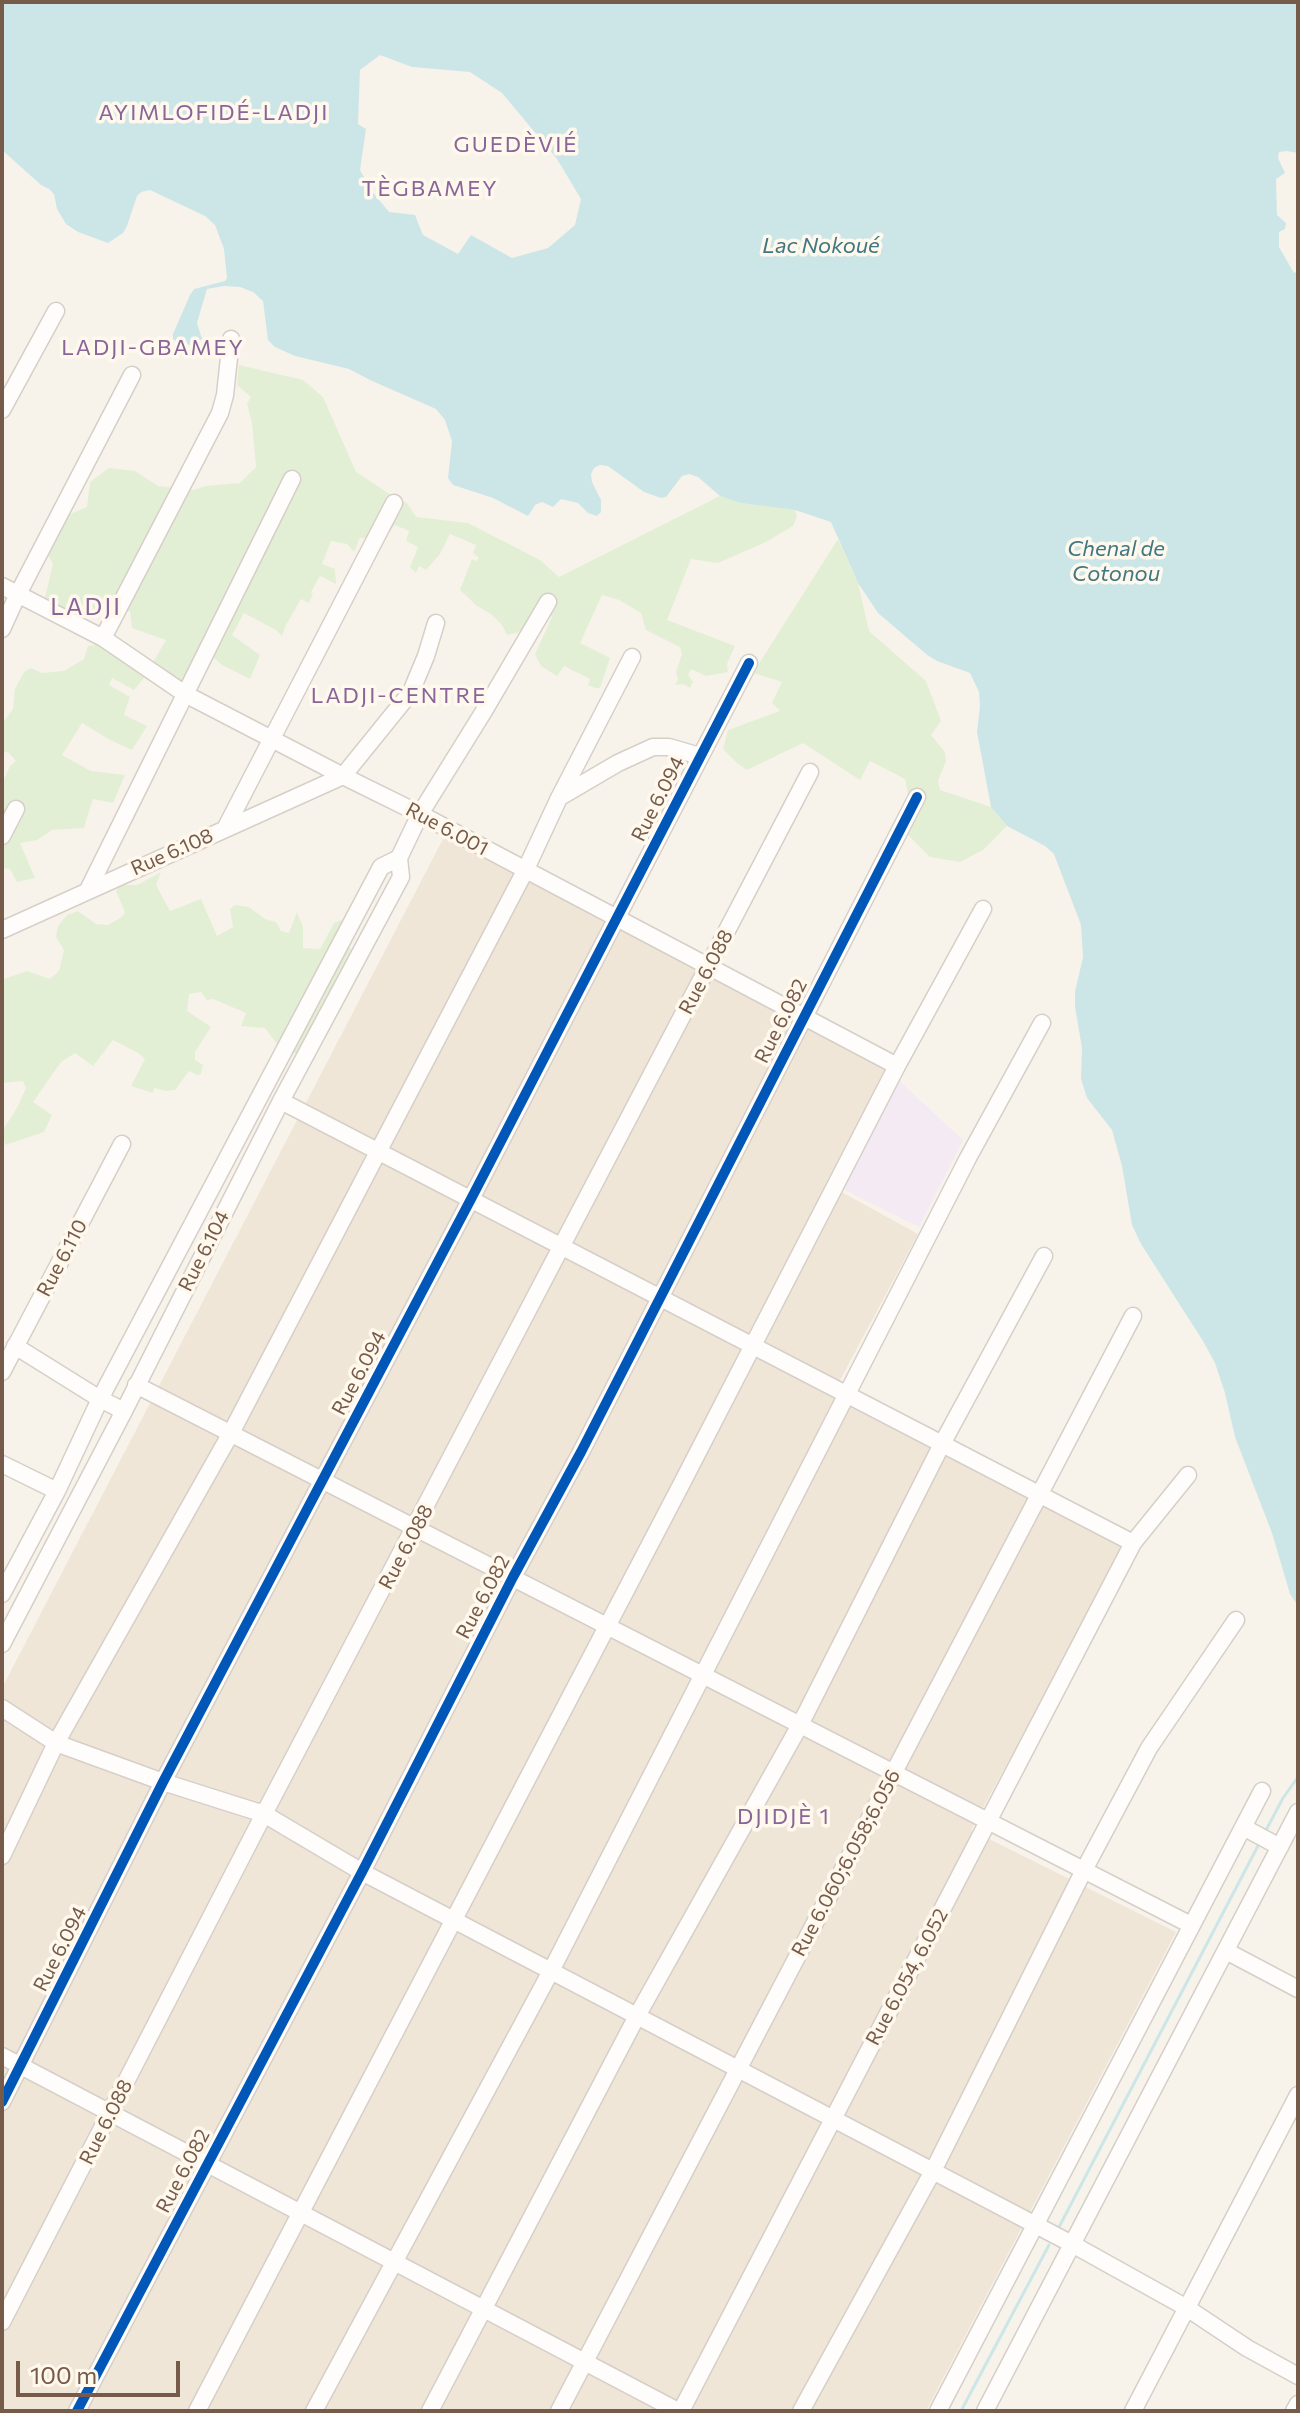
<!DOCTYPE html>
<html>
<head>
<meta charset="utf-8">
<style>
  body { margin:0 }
  #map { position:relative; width:1300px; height:2413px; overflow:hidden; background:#f7f3eb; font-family:Commissioner,sans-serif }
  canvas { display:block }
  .frame { position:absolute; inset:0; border:4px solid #765a4a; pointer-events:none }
  .scale { position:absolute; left:16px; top:2361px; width:164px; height:36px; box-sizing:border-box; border:4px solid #765a4a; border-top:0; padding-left:10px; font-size:24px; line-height:28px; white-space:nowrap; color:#765a4a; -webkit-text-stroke:6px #fff8ec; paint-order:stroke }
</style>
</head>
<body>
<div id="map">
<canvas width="1300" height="2413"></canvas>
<div class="frame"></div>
<div class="scale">100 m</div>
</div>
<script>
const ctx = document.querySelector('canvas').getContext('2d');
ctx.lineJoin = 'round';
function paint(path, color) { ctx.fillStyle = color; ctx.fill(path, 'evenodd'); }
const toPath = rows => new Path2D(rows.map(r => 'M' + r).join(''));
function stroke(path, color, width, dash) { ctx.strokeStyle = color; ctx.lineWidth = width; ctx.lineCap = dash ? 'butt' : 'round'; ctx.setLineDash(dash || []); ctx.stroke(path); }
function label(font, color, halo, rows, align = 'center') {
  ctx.font = font + ' Commissioner,sans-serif'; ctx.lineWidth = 7; ctx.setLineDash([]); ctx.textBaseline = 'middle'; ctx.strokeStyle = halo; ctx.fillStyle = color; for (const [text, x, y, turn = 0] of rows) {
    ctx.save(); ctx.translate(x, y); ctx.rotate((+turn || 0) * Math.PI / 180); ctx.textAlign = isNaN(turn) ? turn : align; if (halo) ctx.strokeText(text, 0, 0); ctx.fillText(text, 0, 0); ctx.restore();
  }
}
paint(toPath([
  [444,837,886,1069,829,1185,918,1234,831,1397,1124,1548,971,1830,1176,1932,926,2411,2,2411,2,1688]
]), '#f0e6d8');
paint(toPath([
  [896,1078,963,1140,919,1227,839,1187]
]), '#f4eaf3');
paint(toPath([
  [239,365,303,380,323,397,356,472,388,493,407,503,416,517,468,523,540,560,559,577,720,496,740,503,795,510,797,517,793,526,766,542,718,563,691,559,667,620,735,646,727,664,728,672,706,676,691,669,688,675,693,682,690,688,683,684,675,685,678,679,676,672,682,654,680,647,646,630,641,613,619,600,602,595,580,643,610,658,600,688,595,688,588,685,590,679,564,666,557,676,541,666,535,654,552,617,532,610,521,632,507,635,502,625,491,614,477,606,460,590,472,559,476,561,479,558,473,553,476,545,450,534,440,554,426,570,419,566,416,573,410,567,418,547,406,541,409,531,395,525,388,534,370,539,360,538,354,552,347,544,331,541,322,564,335,569,336,584,320,576,311,592,313,594,309,603,301,599,286,625,282,636,276,630,244,613,232,635,260,655,250,679,222,665,206,651,178,696,144,678,134,690,112,678,109,685,130,697,124,715,147,726,132,750,110,740,82,723,62,755,91,771,125,775,113,803,93,799,84,828,52,830,37,840,20,843,35,878,17,882,10,869,2,868,2,784,10,766,16,761,8,752,2,753,2,724,13,709,15,689,24,672,31,668,42,673,64,671,84,659,88,646,96,645,115,647,152,664,166,640,132,628,130,611,95,614,67,608,48,620,41,614,53,564,43,546,56,520,87,507,90,482,109,468,135,471,158,486,194,490,205,486,240,483,256,467,252,423,247,404,251,397,237,385],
  [838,539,858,583,869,631,926,681,941,721,931,735,945,752,946,761,938,781,940,790,991,807,1007,826,983,850,960,862,930,857,905,832,911,809,905,779,870,761,860,780,803,743,747,770,738,764,723,749,728,730,780,711,772,703,782,682,753,673],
  [161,872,156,885,170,911,201,899,217,936,233,927,230,909,235,905,249,907,265,919,276,922,281,931,289,933,297,912,303,927,303,948,320,949,334,923,351,916,360,922,360,929,347,928,344,943,361,957,314,1053,284,1053,265,1028,241,1026,246,1013,213,999,207,1000,201,992,189,994,187,1011,211,1027,195,1052,195,1060,203,1065,201,1074,197,1075,189,1071,175,1090,166,1091,154,1088,153,1093,131,1086,145,1059,138,1053,113,1040,93,1066,75,1053,61,1062,33,1102,52,1115,44,1132,5,1145,3,1130,18,1106,26,1088,23,1081,2,1083,2,976,4,979,27,971,50,979,59,971,64,950,56,937,58,926,67,915,78,911,96,924,108,925,122,917,125,912,116,891,119,885,137,885]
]), '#e3efd5');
paint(toPath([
  [2,2,1298,2,1298,153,1287,151,1279,152,1278,158,1285,173,1276,179,1277,215,1286,223,1285,229,1279,232,1279,247,1294,273,1298,271,1296,288,1298,292,1298,1606,1290,1594,1272,1533,1235,1437,1225,1393,1215,1363,1203,1341,1141,1244,1132,1225,1122,1166,1112,1130,1087,1098,1081,1079,1082,1048,1075,1007,1075,992,1083,957,1081,925,1054,854,1045,846,1007,826,991,807,977,732,980,706,979,692,970,673,937,661,926,654,878,613,858,583,831,522,795,510,740,503,720,496,698,477,689,474,682,476,666,497,661,498,644,492,608,466,600,465,594,468,591,474,592,482,601,500,601,512,597,516,588,513,578,503,561,499,553,507,542,502,535,505,528,516,493,498,453,485,448,478,452,441,445,420,436,409,370,380,349,369,295,356,275,347,268,340,263,301,253,292,240,287,224,286,207,289,197,323,202,339,190,345,178,343,173,339,173,334,190,295,194,289,225,281,227,278,224,249,215,225,205,216,150,190,141,192,137,196,127,226,123,233,108,243,78,232,66,224,57,209,54,194,49,189,41,185,2,150],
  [380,55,412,67,470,72,502,93,557,159,581,199,575,225,548,248,512,258,471,235,458,254,423,235,415,215,389,212,371,190,360,170,366,129,358,124,360,70]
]), '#cce6e8');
stroke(toPath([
  [1265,1832,1283,1798,1298,1777],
  [1058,2229,1260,1842],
  [961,2411,1049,2245]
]), '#cce6e8', 3);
const minor = toPath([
  [2,410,56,311],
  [2,586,103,638,185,694,343,776,420,814,897,1066],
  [2,629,18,594,132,375],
  [103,638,220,413,225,395,231,339],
  [560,797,618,763,653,747,669,747,700,756],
  [225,829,394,503],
  [2,836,16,809],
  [88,890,292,479],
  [2,930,343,776,411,692,426,656,436,623],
  [281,1101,1133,1543],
  [15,1346,100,1399,124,1411],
  [2,1372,122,1144],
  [136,1385,1191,1925],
  [2,1464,57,1491],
  [2,1594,57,1491,100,1399,381,867,399,858],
  [2,1644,124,1411,281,1101,401,877,399,858,420,814,484,711,548,602],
  [2,1708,56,1743,163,1782,264,1814,362,1872,1072,2244,1187,2308,1247,2348,1298,2376],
  [1243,1827,1280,1847],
  [2,1856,56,1743,231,1433,525,871,559,798,632,657],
  [1226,1951,1298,1989],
  [2,2056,678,2411],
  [2,2102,163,1782,471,1199,749,663],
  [2,2322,264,1814,810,772],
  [77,2411,362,1872,513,1577,581,1452,917,797],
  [197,2411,681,1485,897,1066,983,909],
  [314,2411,551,1971,968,1158,1042,1023],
  [430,2411,637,2016,800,1725,942,1444,1044,1256],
  [559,2411,1133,1316],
  [681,2411,1133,1543,1188,1475],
  [801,2411,933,2171,1084,1870,1149,1748,1236,1620],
  [938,2411,1262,1791],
  [985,2411,1298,1812],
  [1133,2411,1298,2095],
  [1294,2411,1298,2404]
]);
stroke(minor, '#d6cfc8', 19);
stroke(minor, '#fefdfc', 16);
stroke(toPath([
  [2,2102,163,1782,471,1199,749,663],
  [77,2411,362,1872,513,1577,581,1452,917,797]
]), '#0057b8', 10);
label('20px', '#765a4a', '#fff8ec', [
  ["Rue 6.094",658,799,-63],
  ["Rue 6.001",447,829,28],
  ["Rue 6.108",172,852,-24],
  ["Rue 6.088",706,972,-62],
  ["Rue 6.082",781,1021,-63],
  ["Rue 6.104",204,1251,-63],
  ["Rue 6.110",62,1258,-62],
  ["Rue 6.094",359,1373,-62],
  ["Rue 6.088",406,1547,-62],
  ["Rue 6.082",483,1597,-62],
  ["Rue 6.060;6.058;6.056",846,1863,-62],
  ["Rue 6.094",60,1949,-63],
  ["Rue 6.054, 6.052",907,1977,-62],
  ["Rue 6.088",106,2122,-63],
  ["Rue 6.082",183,2171,-62]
]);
ctx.letterSpacing = '2px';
label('22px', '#89659a', '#fff8ec', [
  ["AYIMLOFIDÉ-LADJI",214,113],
  ["GUEDÈVIÉ",516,145],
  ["TÈGBAMEY",430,189],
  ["LADJI-GBAMEY",153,348],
  ["LADJI-CENTRE",399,696],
  ["DJIDJÈ 1",784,1817]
]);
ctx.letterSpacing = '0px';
label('italic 22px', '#407783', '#fff8ec', [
  ["Lac Nokoué",821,246],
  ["Chenal de",1116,549],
  ["Cotonou",1116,574]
]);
ctx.letterSpacing = '2px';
label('24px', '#89659a', '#fff8ec', [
  ["LADJI",86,607]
]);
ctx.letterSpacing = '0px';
</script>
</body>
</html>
